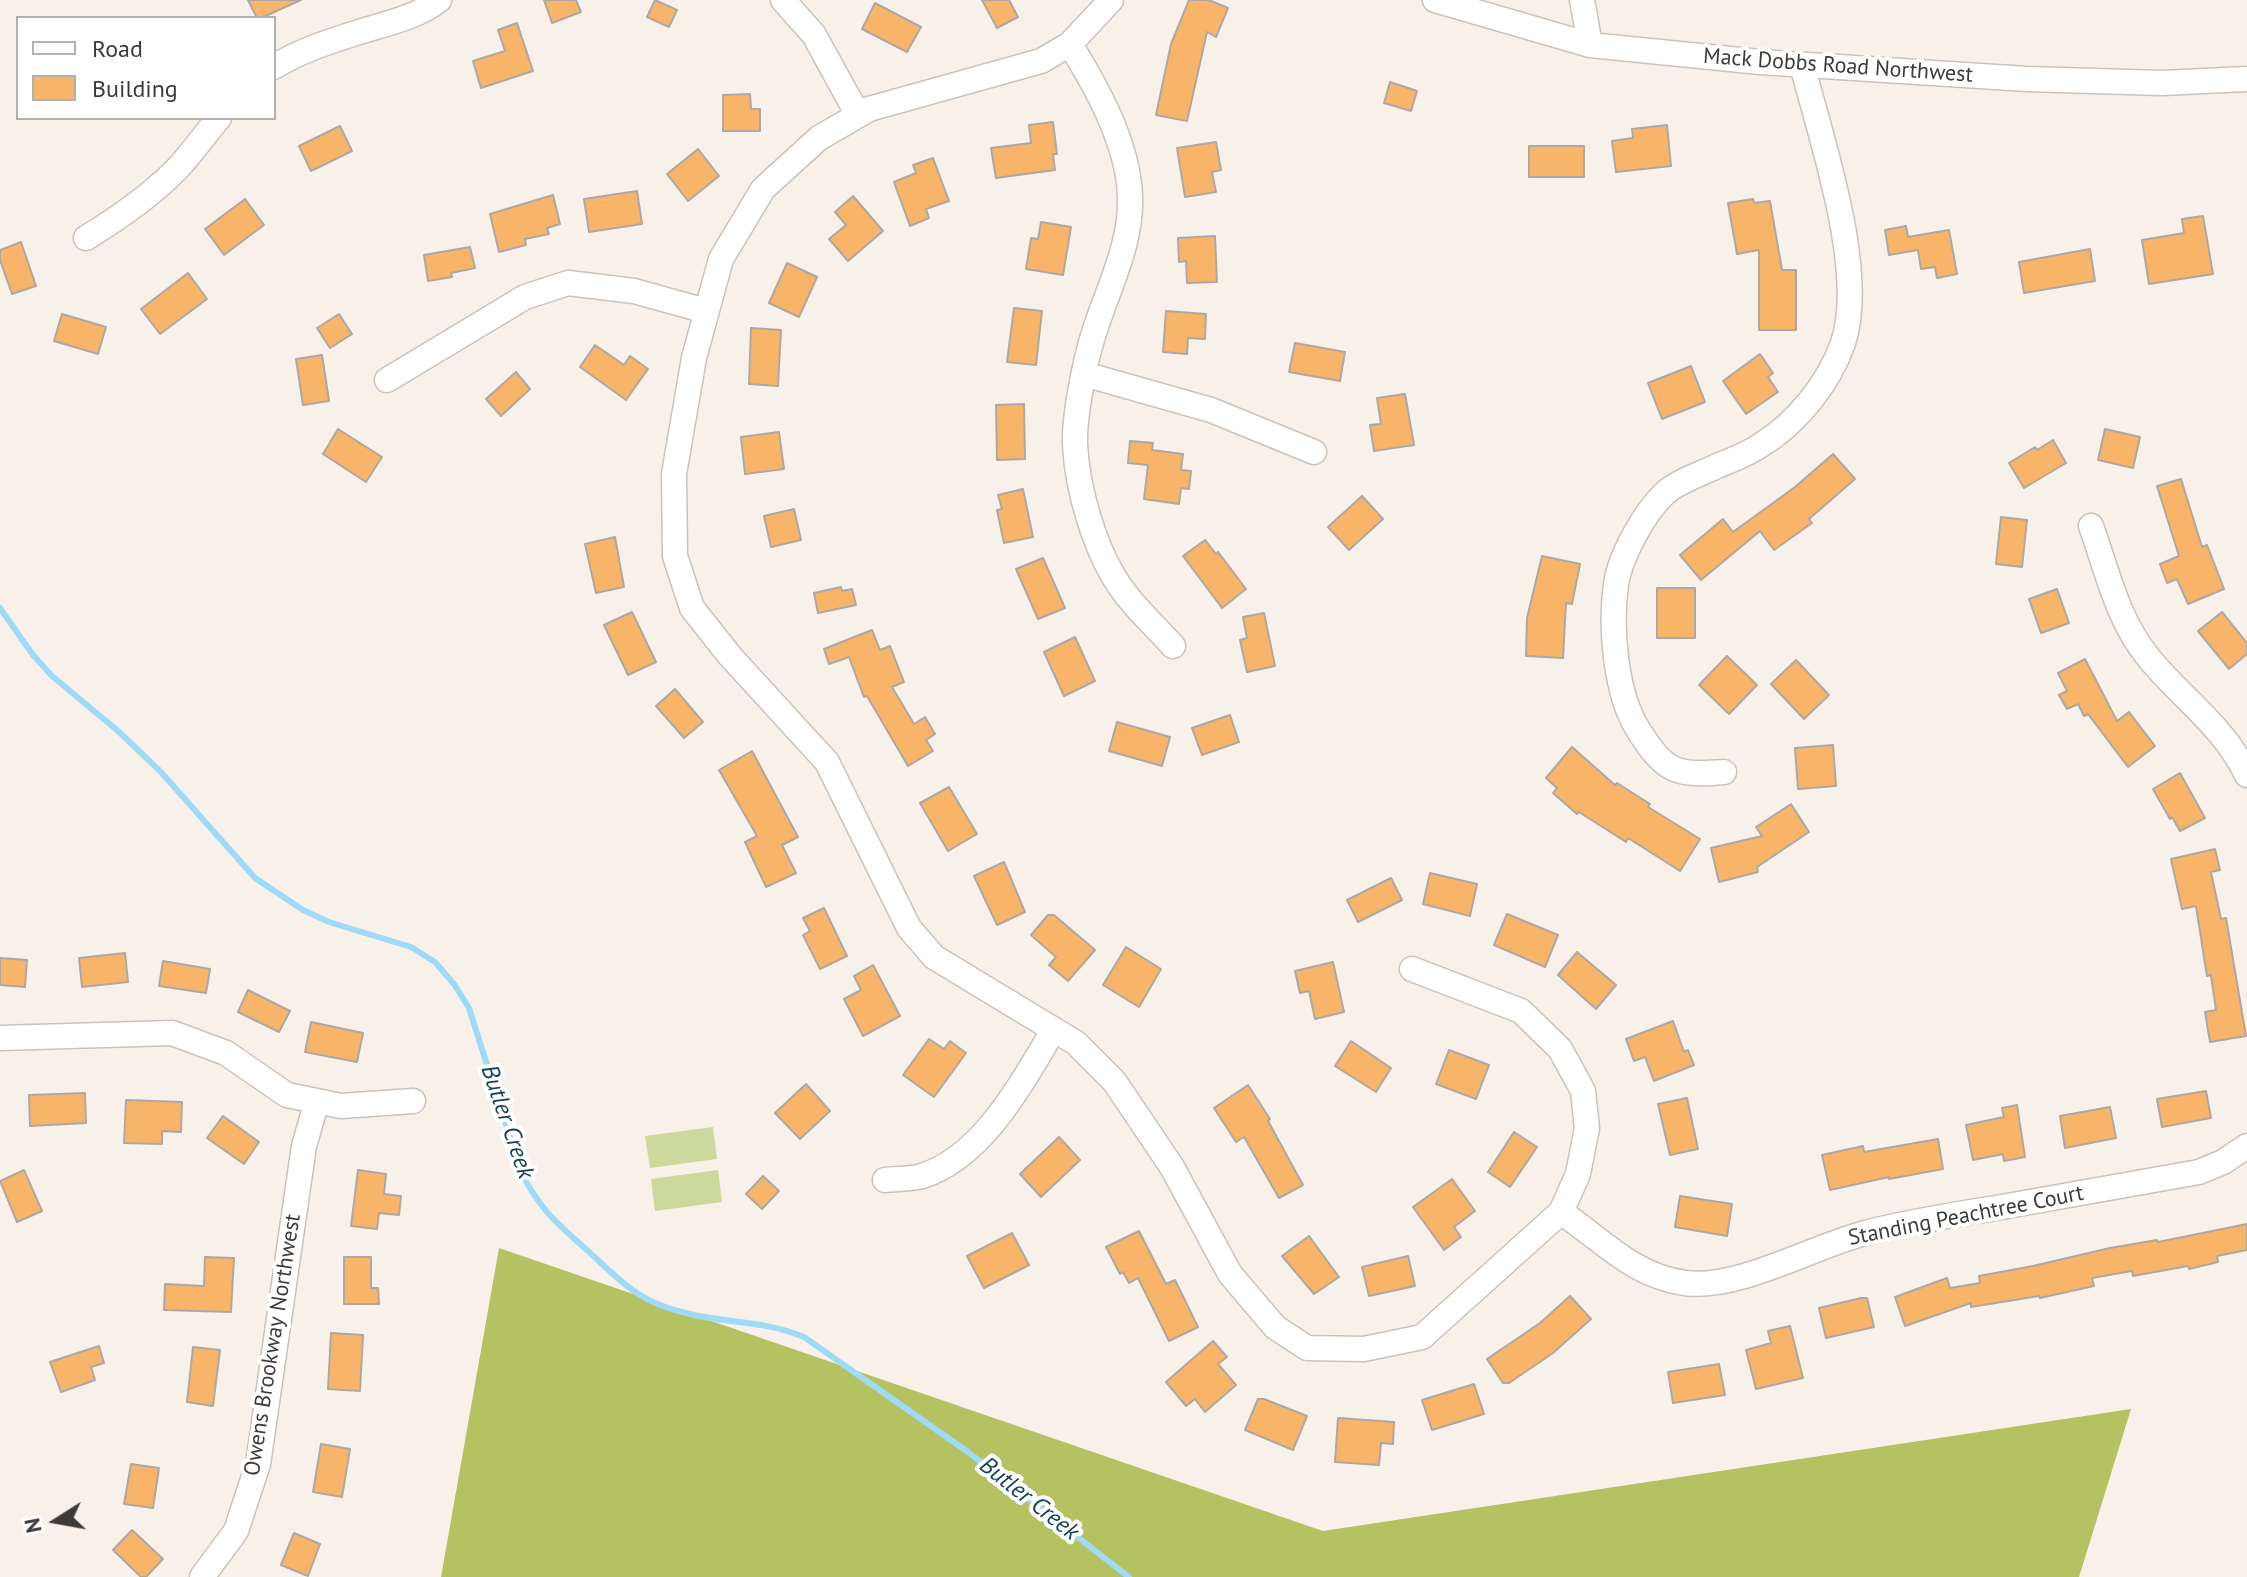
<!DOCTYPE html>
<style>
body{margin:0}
#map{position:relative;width:2247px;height:1577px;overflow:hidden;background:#f8f1ea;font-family:"PT Sans",sans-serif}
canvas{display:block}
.legend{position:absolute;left:16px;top:16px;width:260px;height:104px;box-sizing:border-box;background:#fff;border:2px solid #b1b1af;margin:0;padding:10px 14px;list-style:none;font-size:24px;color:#3d3b38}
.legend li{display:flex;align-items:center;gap:16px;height:40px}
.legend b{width:40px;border:2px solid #b1b1af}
.north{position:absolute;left:16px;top:1481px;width:80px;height:80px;-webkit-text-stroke:6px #fff;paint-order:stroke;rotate:259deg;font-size:22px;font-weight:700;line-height:32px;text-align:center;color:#3d3b38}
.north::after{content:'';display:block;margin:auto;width:28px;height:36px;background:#3d3b38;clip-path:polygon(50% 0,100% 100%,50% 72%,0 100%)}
</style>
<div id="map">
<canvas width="2247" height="1577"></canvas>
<ul class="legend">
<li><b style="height:10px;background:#fff"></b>Road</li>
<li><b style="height:22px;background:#f8b569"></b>Building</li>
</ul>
<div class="north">N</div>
</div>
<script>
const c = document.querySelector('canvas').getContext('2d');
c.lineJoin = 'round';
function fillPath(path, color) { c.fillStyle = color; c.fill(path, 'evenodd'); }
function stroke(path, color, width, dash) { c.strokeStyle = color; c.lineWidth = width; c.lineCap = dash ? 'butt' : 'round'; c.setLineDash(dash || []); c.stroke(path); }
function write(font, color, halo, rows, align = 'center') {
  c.font = font + ' "PT Sans",sans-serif'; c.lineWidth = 8; c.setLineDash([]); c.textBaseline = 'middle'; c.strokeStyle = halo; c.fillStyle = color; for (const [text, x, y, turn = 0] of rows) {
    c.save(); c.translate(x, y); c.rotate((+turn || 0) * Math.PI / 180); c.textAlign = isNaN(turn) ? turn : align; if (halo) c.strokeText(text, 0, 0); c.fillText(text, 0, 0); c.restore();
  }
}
fillPath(new Path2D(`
 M 713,1127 L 717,1159 L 650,1168 L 645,1136 Z
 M 718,1170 L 722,1202 L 655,1211 L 651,1179 Z`), '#cdd89c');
fillPath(new Path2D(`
 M 499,1248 L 1323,1531 L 2131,1409 L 2079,1577 L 441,1577 Z`), '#b4c262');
stroke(new Path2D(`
 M 0,608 L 33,655 L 52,676 L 118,731 L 160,771 L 255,878 L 303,910 L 329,922 L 411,947 L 435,962 L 454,984 L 469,1008 L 521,1172 C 541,1211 556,1222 588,1251 C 624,1284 639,1303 690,1314 C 731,1324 762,1320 804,1337 L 968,1452 L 1129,1577`), '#9fdbf8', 6);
const building = new Path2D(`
 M 248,0 L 301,0 L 261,18 L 257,18 Z
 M 544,0 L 576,0 L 581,12 L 552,23 Z
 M 655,0 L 677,10 L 669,27 L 647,17 Z
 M 982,0 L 1009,0 L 1018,17 L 997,28 Z
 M 1189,0 L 1209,0 L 1228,8 L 1216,37 L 1207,32 L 1187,121 L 1156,115 L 1171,44 Z
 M 875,3 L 921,27 L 907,52 L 862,29 Z
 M 517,23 L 533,71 L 481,88 L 473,61 L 505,51 L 498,30 Z
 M 1390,82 L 1417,91 L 1411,111 L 1384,103 Z
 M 750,94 L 751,109 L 760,109 L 760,131 L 723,131 L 723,95 Z
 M 1053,122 L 1057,154 L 1053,154 L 1055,170 L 996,178 L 991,148 L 1031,143 L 1029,125 Z
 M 1667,125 L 1671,166 L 1616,172 L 1612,141 L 1633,138 L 1632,129 Z
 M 340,126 L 352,151 L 311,171 L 299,146 Z
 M 1216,142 L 1221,170 L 1212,172 L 1216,192 L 1185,197 L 1177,148 Z
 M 1529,146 L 1584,146 L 1584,177 L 1529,177 Z
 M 698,149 L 719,176 L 688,201 L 667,174 Z
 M 933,158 L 949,201 L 926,209 L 929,218 L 910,226 L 894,182 L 916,173 L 913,165 Z
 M 637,191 L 642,224 L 589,232 L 584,199 Z
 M 553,195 L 560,224 L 547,228 L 549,234 L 525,239 L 526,245 L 499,252 L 490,214 Z
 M 853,196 L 883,231 L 848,261 L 829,239 L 846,225 L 835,212 Z
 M 245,199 L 264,225 L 224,255 L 205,229 Z
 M 1753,199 L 1754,203 L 1770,201 L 1782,270 L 1796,270 L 1796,330 L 1759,330 L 1759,250 L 1737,254 L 1728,203 Z
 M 2203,216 L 2213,274 L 2149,284 L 2142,240 L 2184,233 L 2182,219 Z
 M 1041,222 L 1071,227 L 1063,275 L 1026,269 L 1031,238 L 1038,239 Z
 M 1906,226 L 1908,237 L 1949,230 L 1957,274 L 1937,278 L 1935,267 L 1921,269 L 1918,250 L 1889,255 L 1885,230 Z
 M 1215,236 L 1217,282 L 1187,283 L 1186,261 L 1179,262 L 1178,238 Z
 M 21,242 L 36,286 L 12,294 L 0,260 L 0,250 Z
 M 470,247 L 475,268 L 451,273 L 452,277 L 428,281 L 424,255 Z
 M 2090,249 L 2095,281 L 2024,293 L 2019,262 Z
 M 787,263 L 817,277 L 799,317 L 769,303 Z
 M 188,273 L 207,299 L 160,334 L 141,309 Z
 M 1014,308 L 1042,311 L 1036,365 L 1007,362 Z
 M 1166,311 L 1206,314 L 1205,339 L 1188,338 L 1187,354 L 1163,352 Z
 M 62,314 L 106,327 L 98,354 L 54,341 Z
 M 339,314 L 352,334 L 330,348 L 317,328 Z
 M 751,328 L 781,330 L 778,386 L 749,384 Z
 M 1295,343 L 1345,352 L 1340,381 L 1289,372 Z
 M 595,345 L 624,365 L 630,356 L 648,369 L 626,400 L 580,367 Z
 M 1760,354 L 1773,373 L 1768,377 L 1778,392 L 1746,414 L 1723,381 Z
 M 322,355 L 329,401 L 303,405 L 296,359 Z
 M 1691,366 L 1705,402 L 1662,419 L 1648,383 Z
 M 516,372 L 530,389 L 501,416 L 486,399 Z
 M 1405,394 L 1414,445 L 1374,451 L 1370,425 L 1381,424 L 1377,398 Z
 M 1024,404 L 1025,459 L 997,460 L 996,405 Z
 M 338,429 L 382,457 L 366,482 L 323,454 Z
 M 2105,429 L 2140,437 L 2133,468 L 2098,460 Z
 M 779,432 L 784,469 L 745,474 L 741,437 Z
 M 2053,440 L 2066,463 L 2024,488 L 2009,463 L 2035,447 L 2037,450 Z
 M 1130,441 L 1153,443 L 1152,450 L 1183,454 L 1181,470 L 1191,471 L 1189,489 L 1181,488 L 1179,504 L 1144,499 L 1148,465 L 1128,463 Z
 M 1833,454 L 1855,479 L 1809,519 L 1812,523 L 1774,550 L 1760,531 L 1701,580 L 1680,555 L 1723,519 L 1733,532 L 1795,487 Z
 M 2181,479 L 2202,547 L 2207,545 L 2224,589 L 2188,604 L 2177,579 L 2167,583 L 2160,564 L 2179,556 L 2157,486 Z
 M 1023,489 L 1033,537 L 1004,543 L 997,510 L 1002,509 L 998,495 Z
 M 1362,496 L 1383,519 L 1349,550 L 1328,527 Z
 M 794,509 L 801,540 L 771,547 L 764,516 Z
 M 2001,517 L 2027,520 L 2022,567 L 1996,564 Z
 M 615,537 L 624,587 L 596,593 L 585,544 Z
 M 1205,540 L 1216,554 L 1218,552 L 1246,589 L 1222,608 L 1183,556 Z
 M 1542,556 L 1580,564 L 1572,604 L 1566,603 L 1563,658 L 1526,656 L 1527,618 Z
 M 1043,558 L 1065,608 L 1038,619 L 1016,569 Z
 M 841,587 L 842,591 L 852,589 L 856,605 L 818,613 L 814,593 Z
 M 1657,588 L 1695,588 L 1695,638 L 1657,638 Z
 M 2057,589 L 2069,623 L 2041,633 L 2029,599 Z
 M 632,612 L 656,662 L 628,675 L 604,625 Z
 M 2222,612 L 2247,643 L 2247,654 L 2229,669 L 2198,631 Z
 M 1264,613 L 1275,666 L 1247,672 L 1240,640 L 1247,638 L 1243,617 Z
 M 872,630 L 880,650 L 890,646 L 904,682 L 892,687 L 914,724 L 925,717 L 935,734 L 926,740 L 933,751 L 908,766 L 867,696 L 864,697 L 849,657 L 829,664 L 824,649 Z
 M 1075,637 L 1095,681 L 1064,696 L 1044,652 Z
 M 1727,656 L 1757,685 L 1729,714 L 1699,685 Z
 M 2085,659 L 2117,721 L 2129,712 L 2155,746 L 2128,767 L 2088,714 L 2084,716 L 2078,704 L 2067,709 L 2059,695 L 2067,691 L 2058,673 Z
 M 1796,660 L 1829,695 L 1804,719 L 1771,684 Z
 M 675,689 L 703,722 L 684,738 L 656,706 Z
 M 1230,715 L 1239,742 L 1202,755 L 1192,728 Z
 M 1117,722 L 1170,737 L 1162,766 L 1109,751 Z
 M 1833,745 L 1836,786 L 1798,789 L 1795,748 Z
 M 1572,747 L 1615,785 L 1617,783 L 1650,804 L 1648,807 L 1700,839 L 1680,871 L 1628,838 L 1626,842 L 1579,812 L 1577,814 L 1553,793 L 1557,788 L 1546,778 Z
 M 752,751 L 798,837 L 782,845 L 796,873 L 766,887 L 745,842 L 757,836 L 719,770 Z
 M 2180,773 L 2205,818 L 2180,831 L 2172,817 L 2170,819 L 2153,789 Z
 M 949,787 L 977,834 L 948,851 L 920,803 Z
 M 1791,804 L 1809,832 L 1757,867 L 1758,872 L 1719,882 L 1711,848 L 1762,836 L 1756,827 Z
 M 2215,849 L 2220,870 L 2211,872 L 2221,919 L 2226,918 L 2246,1036 L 2210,1042 L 2205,1012 L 2216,1010 L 2211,975 L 2207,976 L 2196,906 L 2182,909 L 2171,859 Z
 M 1004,862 L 1025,912 L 997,925 L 974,876 Z
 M 1430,873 L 1477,884 L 1470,916 L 1423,904 Z
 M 1391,878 L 1402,900 L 1358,922 L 1347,900 Z
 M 824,908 L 847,956 L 820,969 L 803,935 L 810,931 L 803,918 Z
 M 1507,914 L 1558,935 L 1545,967 L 1494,945 Z
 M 1048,915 L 1054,915 L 1095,950 L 1068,981 L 1049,965 L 1056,957 L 1031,935 Z
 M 1126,947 L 1161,969 L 1139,1007 L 1103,985 Z
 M 1577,952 L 1616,985 L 1596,1009 L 1558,975 Z
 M 125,953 L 128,982 L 82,987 L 79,958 Z
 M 0,958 L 27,960 L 25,987 L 0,985 Z
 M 163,961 L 210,969 L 206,993 L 159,986 Z
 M 1333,962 L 1344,1012 L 1315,1019 L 1309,991 L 1300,993 L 1295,971 Z
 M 873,965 L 900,1016 L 863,1036 L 844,999 L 861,990 L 854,976 Z
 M 248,990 L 290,1011 L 279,1032 L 238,1012 Z
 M 1673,1021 L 1684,1052 L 1688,1050 L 1694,1065 L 1654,1081 L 1645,1057 L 1634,1061 L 1626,1039 Z
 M 311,1022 L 363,1033 L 357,1062 L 305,1052 Z
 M 929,1039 L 944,1049 L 950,1041 L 966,1053 L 934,1097 L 903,1075 Z
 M 1351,1041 L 1391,1068 L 1376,1092 L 1335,1066 Z
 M 1449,1050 L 1489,1065 L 1476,1099 L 1436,1084 Z
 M 806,1084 L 830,1111 L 800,1139 L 775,1113 Z
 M 1248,1085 L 1270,1119 L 1268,1121 L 1303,1185 L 1279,1198 L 1244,1137 L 1236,1142 L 1214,1108 Z
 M 2206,1091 L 2211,1118 L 2162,1127 L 2157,1099 Z
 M 85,1093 L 86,1123 L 30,1126 L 29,1095 Z
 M 1687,1098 L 1698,1149 L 1670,1155 L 1658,1104 Z
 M 126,1100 L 182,1102 L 181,1132 L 162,1131 L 162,1144 L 124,1143 Z
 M 2017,1105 L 2025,1157 L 2004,1161 L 2003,1154 L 1973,1160 L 1966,1125 L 2004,1117 L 2002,1108 Z
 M 2110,1107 L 2116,1138 L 2065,1148 L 2060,1116 Z
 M 223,1116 L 259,1142 L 244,1164 L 207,1138 Z
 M 1514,1132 L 1537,1147 L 1510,1187 L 1488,1172 Z
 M 1059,1137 L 1080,1160 L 1041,1197 L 1020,1174 Z
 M 1938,1139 L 1943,1169 L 1889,1179 L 1889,1177 L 1830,1190 L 1822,1155 L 1863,1146 L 1864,1152 Z
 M 24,1170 L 42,1211 L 17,1222 L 0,1181 Z
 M 358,1170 L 386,1174 L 384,1194 L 401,1196 L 399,1215 L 379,1213 L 377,1229 L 351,1226 Z
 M 763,1176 L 779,1191 L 762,1209 L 746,1194 Z
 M 1452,1179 L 1475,1211 L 1454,1227 L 1461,1237 L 1444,1250 L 1413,1207 Z
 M 1680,1196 L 1732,1204 L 1727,1236 L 1675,1227 Z
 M 2247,1224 L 2247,1250 L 2217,1256 L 2218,1262 L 2189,1269 L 2188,1266 L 2133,1276 L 2132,1271 L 2092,1278 L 2094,1286 L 2040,1298 L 2039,1296 L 1971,1307 L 1971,1303 L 1905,1326 L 1895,1297 L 1947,1278 L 1950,1288 L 1980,1283 L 1979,1276 L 2033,1266 L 2110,1248 L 2157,1240 L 2158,1242 Z
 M 1139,1231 L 1166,1284 L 1175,1280 L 1198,1327 L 1169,1341 L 1138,1278 L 1129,1283 L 1123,1272 L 1120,1274 L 1106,1247 Z
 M 1012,1233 L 1029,1265 L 984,1288 L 967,1256 Z
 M 1309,1236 L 1339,1277 L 1314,1294 L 1282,1256 Z
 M 1408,1256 L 1415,1286 L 1369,1296 L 1362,1267 Z
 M 205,1257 L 234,1258 L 231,1312 L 164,1310 L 165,1284 L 204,1286 Z
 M 344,1257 L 371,1257 L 371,1288 L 378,1288 L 379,1304 L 344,1304 Z
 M 1570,1296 L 1591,1319 L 1553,1353 L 1509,1383 L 1503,1383 L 1487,1359 L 1540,1323 Z
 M 1861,1298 L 1867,1298 L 1874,1327 L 1826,1338 L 1819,1308 Z
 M 1790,1326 L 1803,1378 L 1756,1389 L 1746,1350 L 1771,1343 L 1768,1331 Z
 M 331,1333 L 363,1335 L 360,1391 L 328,1389 Z
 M 1213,1341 L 1227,1357 L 1218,1364 L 1236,1385 L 1205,1412 L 1195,1399 L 1186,1406 L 1166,1382 Z
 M 99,1346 L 104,1363 L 91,1367 L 95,1380 L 61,1392 L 50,1362 Z
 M 193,1347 L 220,1350 L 213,1406 L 187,1402 Z
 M 1719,1364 L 1725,1395 L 1673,1403 L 1668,1372 Z
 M 1474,1384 L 1484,1414 L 1432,1430 L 1422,1400 Z
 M 1258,1399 L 1264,1399 L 1307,1416 L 1293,1450 L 1245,1430 Z
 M 1338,1418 L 1394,1422 L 1393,1444 L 1381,1443 L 1379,1465 L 1335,1462 Z
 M 321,1444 L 350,1449 L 342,1497 L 313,1492 Z
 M 131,1464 L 159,1468 L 153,1508 L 124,1504 Z
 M 132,1530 L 163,1559 L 146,1577 L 141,1577 L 113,1550 Z
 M 294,1533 L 320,1544 L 308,1576 L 281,1565 Z`);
fillPath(building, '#f8b569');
stroke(building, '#afa8a2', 2);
const minor = new Path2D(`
 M 783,0 L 814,35 L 858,115
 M 1111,0 L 1070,44 L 1041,61 L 869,109 L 819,138 L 763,189 L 721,259 L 694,358 L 674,474 L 675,556 L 692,608 L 730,656 L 827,762 L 909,928 L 934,957 L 1076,1043 L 1114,1081 L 1172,1167 L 1230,1274 L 1275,1327 L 1307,1348 L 1364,1349 L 1422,1337 L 1561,1212 L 1578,1174 L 1587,1128 L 1583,1091 L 1560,1049 L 1521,1011 L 1412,969
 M 1435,0 L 1590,45 L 1760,62 L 2027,79 L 2162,83 L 2247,79
 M 1582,0 L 1590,45
 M 1070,44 C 1097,88 1128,143 1130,196 C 1132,245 1107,290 1093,336 C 1085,361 1074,417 1075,444 C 1077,490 1096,555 1124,592 C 1138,611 1157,628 1173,646
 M 274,67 C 299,51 328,42 356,33 C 384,24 416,18 439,0
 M 86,238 C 117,219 149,197 175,171 C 191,155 204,135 219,118
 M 1084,374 L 1211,410 L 1314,452
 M 387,380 L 525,297 L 568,283 L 634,291 L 706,311
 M 2091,526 C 2107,570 2117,619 2148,657 C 2180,697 2224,726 2247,775
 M 1724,772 C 1676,776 1665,772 1639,731 C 1615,694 1610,627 1616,584 C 1620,557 1644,513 1664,494 C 1676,482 1701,474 1717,466 C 1732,460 1748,454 1761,445 C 1797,423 1829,383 1843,343 C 1867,272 1821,138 1802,65
 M 0,1038 L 172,1033 L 226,1053 L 287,1095 L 341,1106 L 413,1101
 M 885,1180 C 897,1179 911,1179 922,1176 C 983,1157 1022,1082 1053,1031
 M 1561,1212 C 1601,1239 1633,1276 1685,1283 C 1738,1290 1812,1247 1865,1233 C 1907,1222 1952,1215 1996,1208 C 2063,1196 2131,1184 2199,1172 L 2223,1162 L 2247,1146
 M 202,1577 L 236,1531 L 258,1464 L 304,1146 L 317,1101`);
stroke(minor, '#cac3bd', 27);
stroke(minor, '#fff', 24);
write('22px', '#3d3b38', '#fff', [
 ["Mack Dobbs Road Northwest",1838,66,4],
 ["Standing Peachtree Court",1966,1216,-11],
 ["Owens Brookway Northwest",273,1345,-81]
]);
write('italic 24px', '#134357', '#fff', [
 ["Butler Creek",507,1122,71],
 ["Butler Creek",1029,1499,38]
]);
</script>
